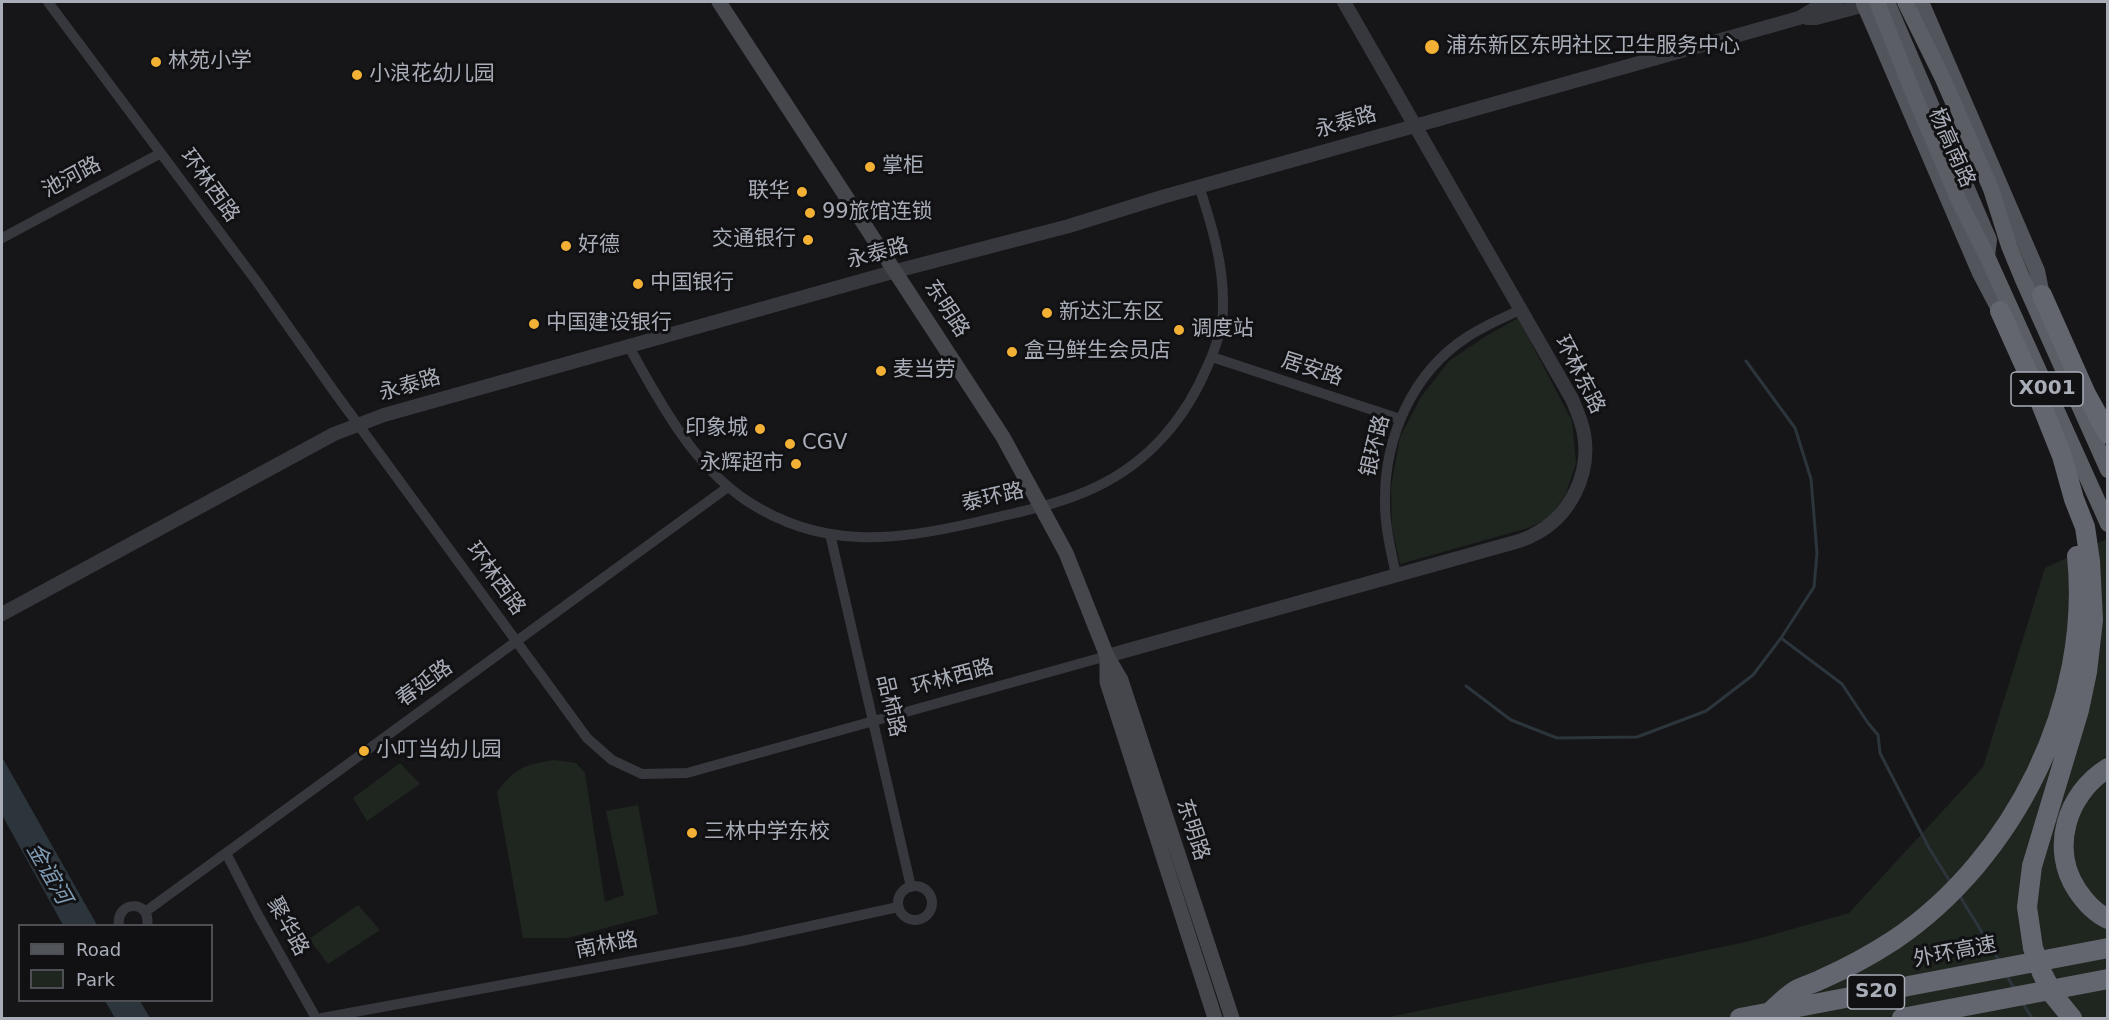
<!DOCTYPE html>
<meta charset="utf-8">
<style>
body{margin:0}
#map{position:relative;width:2109px;height:1020px;overflow:hidden;background:#161618;font-family:"DejaVu Sans",sans-serif}
canvas{display:block}
.frame{position:absolute;inset:0;border:3px solid #a8adb8;pointer-events:none}
.legend{position:absolute;left:18px;top:924px;width:195px;height:78px;box-sizing:border-box;background:#111113;border:2px solid #4d4f55;margin:0;padding:8px 10px;list-style:none;font-size:18px;color:#a8adb8}
.legend li{display:flex;align-items:center;gap:12px;height:30px}
.legend b{width:30px;border:2px solid #4d4f55}
</style>
<div id="map">
<canvas width="2109" height="1020"></canvas>
<div class="frame"></div>
<ul class="legend">
<li><b style="height:8px;background:#53555c"></b>Road</li>
<li><b style="height:16px;background:#1e261f"></b>Park</li>
</ul>
</div>
<script>
const c = document.querySelector('canvas').getContext('2d');
c.lineJoin = 'round';
function fillPath(path, color) { c.fillStyle = color; c.fill(path, 'evenodd'); }
function stroke(path, color, width, dash) { c.strokeStyle = color; c.lineWidth = width; c.lineCap = dash ? 'butt' : 'round'; c.setLineDash(dash || []); c.stroke(path); }
function write(font, color, halo, rows, align = 'center') {
  c.font = font + ' "DejaVu Sans","Noto Sans SC",sans-serif'; c.lineWidth = 6; c.setLineDash([]); c.textBaseline = 'middle'; c.strokeStyle = halo; c.fillStyle = color; for (const [text, x, y, turn = 0] of rows) {
    c.save(); c.translate(x, y); c.rotate((+turn || 0) * Math.PI / 180); c.textAlign = isNaN(turn) ? turn : align; if (halo) c.strokeText(text, 0, 0); c.fillText(text, 0, 0); c.restore();
  }
}
fillPath(new Path2D(`
 M 1518,318 L 1572,421 L 1576,463 L 1566,494 L 1549,518 L 1528,528 L 1400,564 L 1392,527 L 1391,487 L 1400,437 L 1421,397 L 1449,361 L 1486,336 Z
 M 2107,539 L 2107,1018 L 1385,1018 L 1750,941 L 1849,913 L 1983,767 L 2045,568 Z
 M 554,760 L 576,763 L 585,773 L 605,902 L 624,895 L 606,811 L 638,805 L 658,914 L 568,938 L 523,938 L 497,792 C 516,767 524,765 554,760 Z
 M 400,763 L 420,784 L 367,821 L 353,798 Z
 M 358,905 L 380,930 L 328,964 L 309,939 Z`), '#1e261f');
fillPath(new Path2D(`
 M 2,757 L 97,925 L 63,925 L 2,815 Z
 M 105,1001 L 140,1001 L 150,1018 L 115,1018 Z`), '#2c353c');
stroke(new Path2D(`
 M 1781,638 L 1842,684 L 1868,723 L 1878,735 L 1880,753 L 1929,848 L 1951,883
 M 1466,686 L 1511,720 L 1557,738 L 1637,737 L 1706,711 L 1753,675 L 1781,638 L 1814,587 L 1817,553 L 1811,479 L 1795,428 L 1746,361
 M 1958,893 L 2000,962
 M 2007,976 L 2014,988
 M 2022,1002 L 2032,1018`), '#2c353c', 3);
stroke(new Path2D(`
 M 48,2 L 257,282 L 333,390 L 587,738 L 612,760 L 642,774 L 687,773 L 1107,656
 M 2,238 L 161,153
 M 628,345 C 659,401 692,464 747,501 C 822,550 894,541 977,522 C 1017,512 1059,505 1096,487 C 1149,462 1186,418 1208,365 C 1216,347 1223,327 1223,307 C 1224,265 1212,226 1199,186
 M 1212,357 L 1400,419
 M 830,534 L 911,887
 M 1396,575 C 1391,551 1385,527 1385,503 C 1384,438 1412,373 1467,337 C 1484,326 1502,318 1520,310
 M 226,853 L 258,915 L 316,1018
 M898 903a17 17 0 1 1 34 0a17 17 0 1 1-34 0Z
 M 145,912 L 728,487
 M 119,926 C 115,900 152,899 147,926
 M 322,1018 L 742,941 L 898,907`), '#37383d', 10);
stroke(new Path2D(`
 M 1807,18 L 1816,18 L 1873,3
 M 2,614 L 334,434 L 384,415 L 896,271 L 1069,226 L 1162,197 L 1799,18 L 1814,9 L 1836,2
 M 1107,656 L 1512,543 C 1519,541 1527,539 1533,535 C 1570,517 1591,474 1584,434 C 1582,422 1577,411 1572,399 L 1344,2`), '#37383d', 14);
stroke(new Path2D(`
 M 719,2 L 1003,437 L 1066,553 L 1107,656 L 1121,680 L 1232,1018
 M 1107,656 L 1107,682 L 1215,1018`), '#45474d', 15);
stroke(new Path2D(`
 M 1865,2 L 1864,4 L 1875,29 L 1980,273 L 2000,311
 M 1887,2 L 1989,240 L 1987,256
 M 1921,2 L 2037,271 L 2042,295`), '#53555c', 16);
stroke(new Path2D(`
 M 1877,2 L 1912,90 L 1960,203 L 1987,256 L 2108,524
 M 1905,2 L 1943,79 L 1991,189 L 2009,246 L 2023,280 L 2108,470`), '#5b5e65', 16);
stroke(new Path2D(`
 M 2042,295 L 2086,394 L 2108,434
 M 2000,311 L 2036,391 L 2062,456 L 2074,499 L 2085,527 L 2090,561 L 2093,620 L 2087,672 L 2079,710 L 2032,866 L 2027,907 L 2033,948 L 2042,973 L 2054,996 L 2072,1018
 M 2108,768 C 2066,794 2050,849 2077,890 C 2085,902 2095,913 2108,919
 M 1769,1013 C 1777,1006 1784,998 1793,992 C 1801,986 1813,984 1822,979 C 1847,968 1871,955 1894,940 C 2015,858 2092,702 2077,556
 M 1740,1018 L 2108,948
 M 1902,1018 L 2108,979`), '#63666e', 20);
for (const [x, y, r, color] of [
 [1432,47,8,"#f2b134"],
 [156,62,6,"#f2b134"],
 [357,75,6,"#f2b134"],
 [870,167,6,"#f2b134"],
 [802,192,6,"#f2b134"],
 [810,213,6,"#f2b134"],
 [808,240,6,"#f2b134"],
 [566,246,6,"#f2b134"],
 [638,284,6,"#f2b134"],
 [1047,313,6,"#f2b134"],
 [534,324,6,"#f2b134"],
 [1179,330,6,"#f2b134"],
 [1012,352,6,"#f2b134"],
 [881,371,6,"#f2b134"],
 [760,429,6,"#f2b134"],
 [790,444,6,"#f2b134"],
 [796,464,6,"#f2b134"],
 [364,751,6,"#f2b134"],
 [692,833,6,"#f2b134"]
]) { const dot = new Path2D(); dot.arc(x, y, r, 0, 2 * Math.PI); c.fillStyle = color; c.fill(dot); stroke(dot, '#111113', 2); }
for (const [x, y, w] of [
 [2047,389,72],
 [1876,992,57]
]) { const box = new Path2D(); box.roundRect(x - w / 2, y - 17, w, 34, 4.5); c.fillStyle = '#111113'; c.fill(box); stroke(box, '#a8adb8', 1.5); }
write('bold 20px', '#a8adb8', null, [
 ["X001",2047,389],
 ["S20",1876,992]
]);
write('21px', '#a8adb8', '#111113', [
 ["浦东新区东明社区卫生服务中心",1446,47],
 ["林苑小学",168,62],
 ["小浪花幼儿园",369,75],
 ["掌柜",882,167],
 ["联华",790,192,"right"],
 ["99旅馆连锁",822,213],
 ["交通银行",796,240,"right"],
 ["好德",578,246],
 ["中国银行",650,284],
 ["新达汇东区",1059,313],
 ["中国建设银行",546,324],
 ["调度站",1191,330],
 ["盒马鲜生会员店",1024,352],
 ["麦当劳",893,371],
 ["印象城",748,429,"right"],
 ["CGV",802,444],
 ["永辉超市",784,464,"right"],
 ["小叮当幼儿园",376,751],
 ["三林中学东校",704,833]
], 'left');
write('21px', '#a8adb8', '#111113', [
 ["永泰路",1346,123,-16],
 ["杨高南路",1951,148,66],
 ["池河路",72,178,-28],
 ["环林西路",209,186,54],
 ["永泰路",878,254,-15],
 ["东明路",946,309,57],
 ["居安路",1312,370,18],
 ["环林东路",1579,375,63],
 ["永泰路",410,386,-16],
 ["银环路",1376,446,-76],
 ["泰环路",993,498,-13],
 ["环林西路",495,579,54],
 ["环林西路",953,678,-15],
 ["春延路",425,684,-36],
 ["品柿路",890,706,77],
 ["东明路",1192,830,72],
 ["聚华路",287,927,61],
 ["南林路",607,946,-11],
 ["外环高速",1955,953,-11]
]);
write('italic 22px', '#7f9bb3', '#111113', [
 ["金谊河",48,874,60]
]);
</script>
